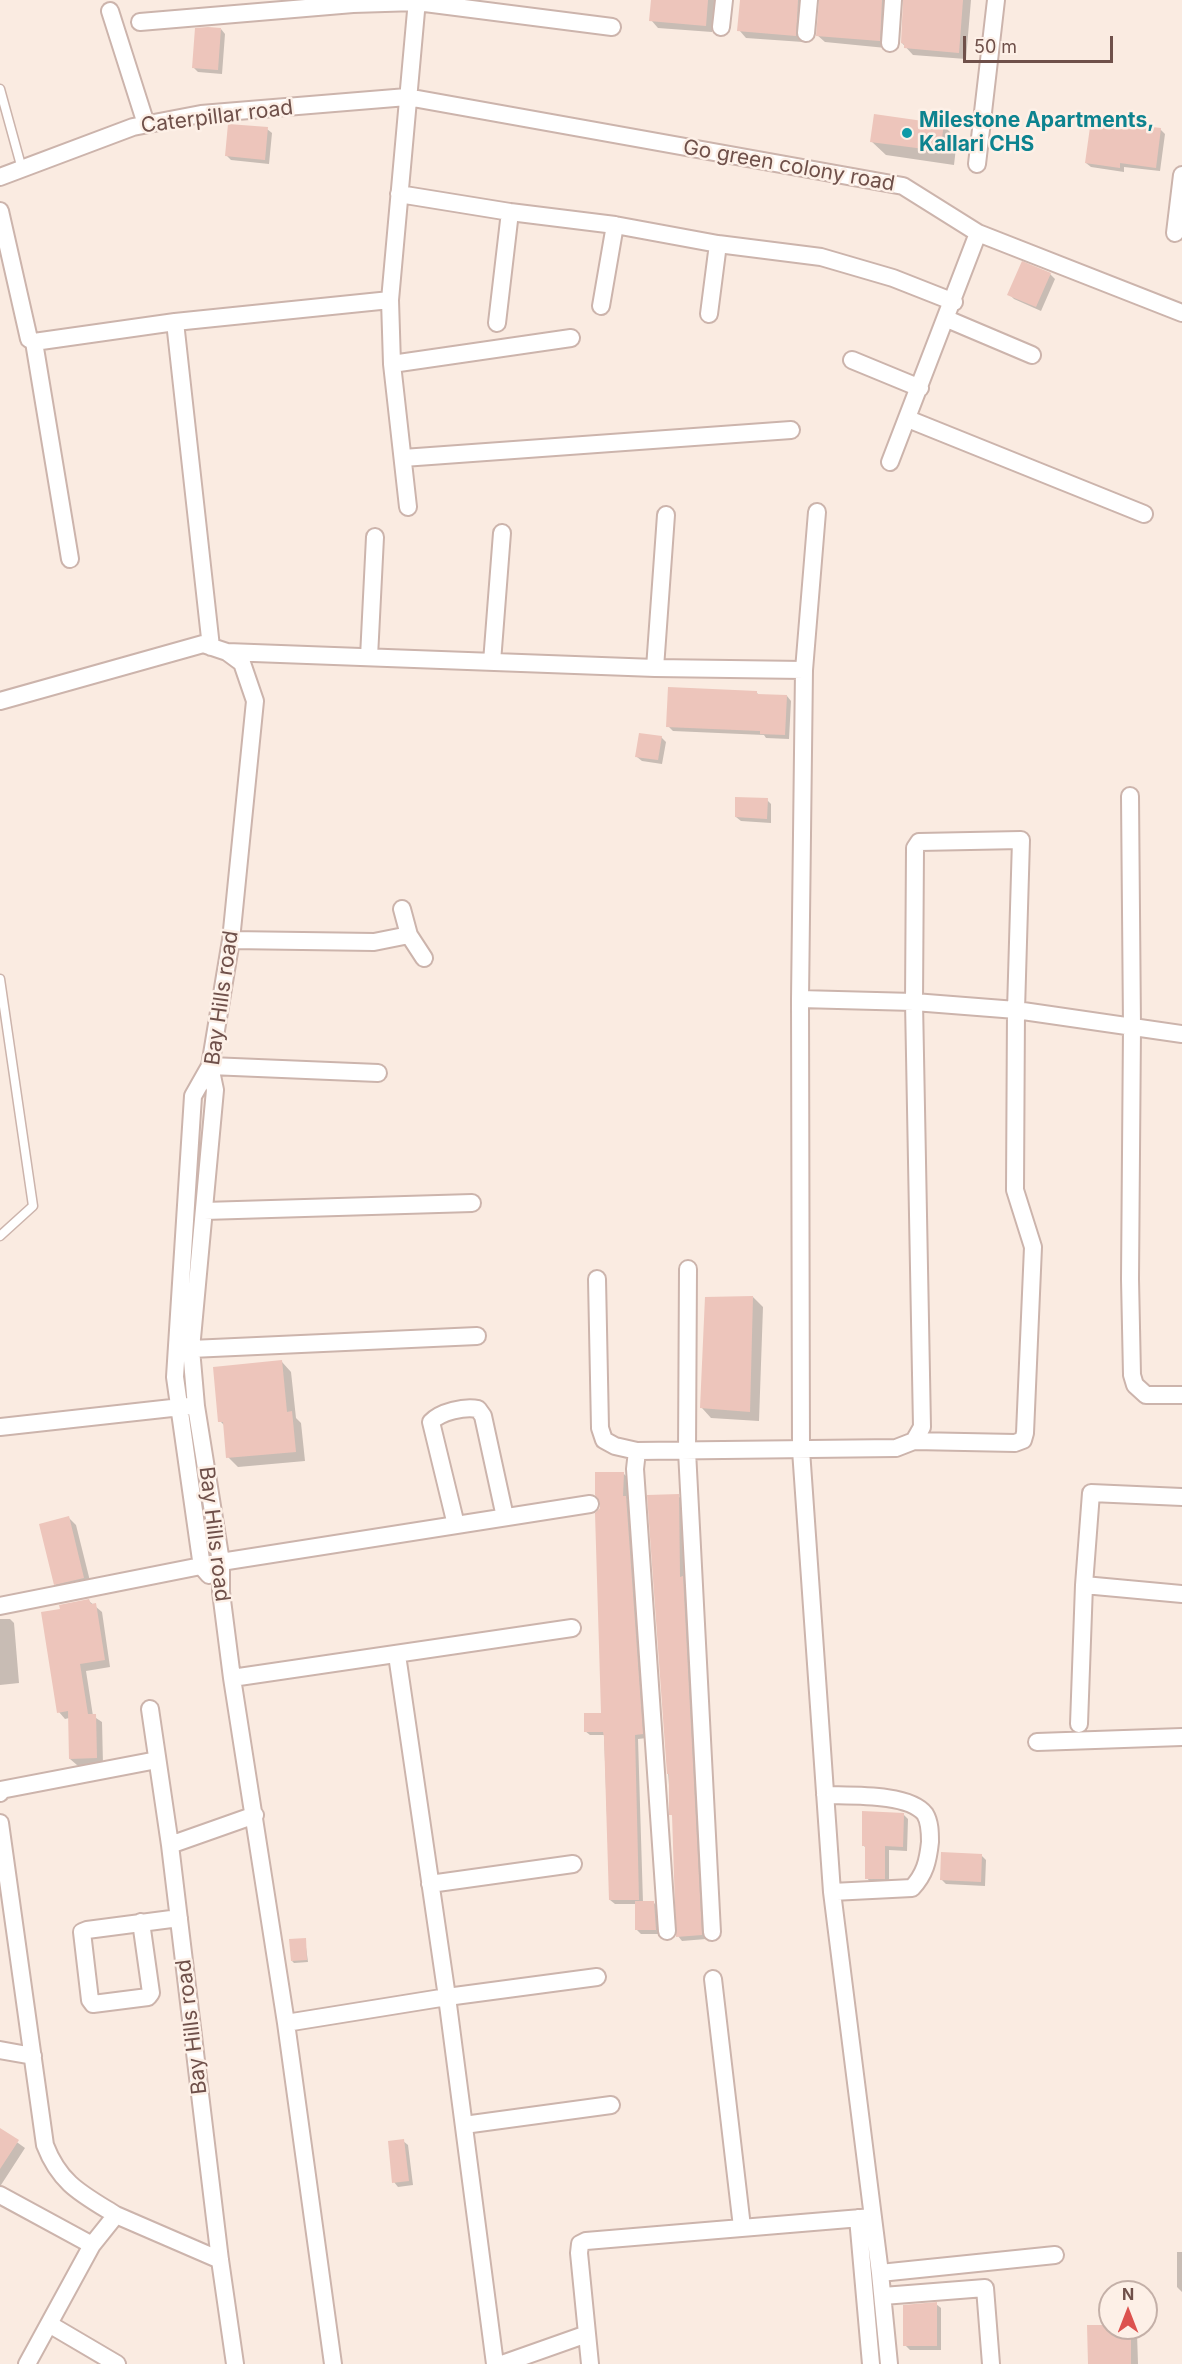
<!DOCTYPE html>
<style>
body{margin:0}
#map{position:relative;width:1182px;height:2364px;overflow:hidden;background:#faebe1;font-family:Inter,sans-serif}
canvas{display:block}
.north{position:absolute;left:1098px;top:2280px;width:60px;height:60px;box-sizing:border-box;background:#fdf0e7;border:2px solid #c4b0a8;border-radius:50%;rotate:0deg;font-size:16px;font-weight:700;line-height:24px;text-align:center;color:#6f504a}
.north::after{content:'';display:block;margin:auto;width:21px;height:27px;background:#dc524e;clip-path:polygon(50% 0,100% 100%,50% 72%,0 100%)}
.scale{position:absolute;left:963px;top:36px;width:150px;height:27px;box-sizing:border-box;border:3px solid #6f504a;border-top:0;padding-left:8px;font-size:18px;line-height:21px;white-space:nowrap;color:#6f504a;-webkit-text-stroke:4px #fdf0e7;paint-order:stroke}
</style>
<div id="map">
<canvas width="1182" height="2364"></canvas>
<div class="north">N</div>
<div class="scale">50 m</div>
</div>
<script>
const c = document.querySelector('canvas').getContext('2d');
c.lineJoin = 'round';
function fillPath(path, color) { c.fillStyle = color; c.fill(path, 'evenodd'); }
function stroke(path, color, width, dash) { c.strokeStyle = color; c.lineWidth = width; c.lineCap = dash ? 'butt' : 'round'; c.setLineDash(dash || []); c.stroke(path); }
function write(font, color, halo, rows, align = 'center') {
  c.font = font + ' Inter,sans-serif'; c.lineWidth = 5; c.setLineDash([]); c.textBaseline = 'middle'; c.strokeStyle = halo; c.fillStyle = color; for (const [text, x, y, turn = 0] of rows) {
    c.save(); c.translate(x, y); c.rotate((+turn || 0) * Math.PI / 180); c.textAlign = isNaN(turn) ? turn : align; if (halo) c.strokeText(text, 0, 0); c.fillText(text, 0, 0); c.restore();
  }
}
fillPath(new Path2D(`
 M 653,0 L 715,0 L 712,32 L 658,28 L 651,20 Z
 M 741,0 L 809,0 L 805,6 L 803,42 L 746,38 L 739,30 Z
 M 821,0 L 894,0 L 886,48 L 825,42 L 817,35 Z
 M 905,0 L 971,0 L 966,59 L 913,55 L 902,43 Z
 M 221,29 L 225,34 L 222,74 L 198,72 L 193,67 Z
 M 943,125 L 957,139 L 954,165 L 886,155 L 871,141 Z
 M 267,129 L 272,133 L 269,164 L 231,160 L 227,156 Z
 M 1160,129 L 1165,134 L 1160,171 L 1124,167 L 1124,172 L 1091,167 L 1086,163 Z
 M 1050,274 L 1055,279 L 1041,311 L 1014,299 L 1009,294 Z
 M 757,693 L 759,695 L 787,696 L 791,701 L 789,739 L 766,738 L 764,735 L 673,731 L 668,726 Z
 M 661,737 L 666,742 L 662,764 L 642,761 L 637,757 Z
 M 767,800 L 771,804 L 771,823 L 741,821 L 736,817 Z
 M 753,1297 L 763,1307 L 759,1421 L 711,1418 L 702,1408 Z
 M 282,1362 L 291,1372 L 296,1418 L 301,1423 L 305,1461 L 238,1467 L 228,1457 L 225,1426 L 220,1421 Z
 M 623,1473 L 628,1478 L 627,1499 L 630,1502 L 647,1738 L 638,1739 L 643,1903 L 654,1903 L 658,1907 L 660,1934 L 641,1934 L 636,1929 L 636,1904 L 615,1904 L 610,1900 L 604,1735 L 590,1735 L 585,1731 L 603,1715 Z
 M 678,1496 L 683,1500 L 684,1579 L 687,1583 L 706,1939 L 682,1941 L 678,1936 L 673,1817 L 671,1814 L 649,1497 Z
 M 69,1518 L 76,1525 L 91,1585 L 63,1591 L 55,1584 Z
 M 89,1601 L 102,1612 L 110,1667 L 86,1671 L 93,1716 L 102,1722 L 103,1765 L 77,1765 L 70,1759 L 69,1718 L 65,1719 L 59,1712 L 62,1610 Z
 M 0,1619 L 10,1619 L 14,1623 L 19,1683 L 0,1685 Z
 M 903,1814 L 908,1819 L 907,1851 L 889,1850 L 889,1883 L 871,1883 L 867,1878 L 867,1849 L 863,1845 Z
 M 981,1855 L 986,1860 L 985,1886 L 946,1884 L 941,1879 Z
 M 305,1940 L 308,1962 L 294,1963 L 292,1961 Z
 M 0,2130 L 25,2148 L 1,2185 L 0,2185 Z
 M 403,2141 L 408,2145 L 413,2185 L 398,2187 L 394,2182 Z
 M 1177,2252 L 1182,2252 L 1182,2292 L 1177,2287 Z
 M 936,2304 L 941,2308 L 941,2350 L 910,2350 L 905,2345 Z
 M 1110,2326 L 1110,2328 L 1132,2328 L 1137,2333 L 1138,2364 L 1089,2364 Z`), '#0003');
fillPath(new Path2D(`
 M 651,0 L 708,0 L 706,26 L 649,21 Z
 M 740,0 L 798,0 L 796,36 L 737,31 Z
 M 819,0 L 882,0 L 880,41 L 816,36 Z
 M 903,0 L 963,0 L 959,53 L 904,48 L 904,44 L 901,43 Z
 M 208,27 L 221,28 L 218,70 L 192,68 L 195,28 Z
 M 874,114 L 944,124 L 940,151 L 870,142 Z
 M 1091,120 L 1161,128 L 1156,168 L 1120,163 L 1120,168 L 1085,163 Z
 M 228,124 L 268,127 L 265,160 L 225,156 Z
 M 1022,261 L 1051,273 L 1036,307 L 1007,295 Z
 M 668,687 L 757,691 L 757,694 L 787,695 L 785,735 L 760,734 L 760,731 L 666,727 Z
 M 639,733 L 662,736 L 658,760 L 635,757 Z
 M 735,797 L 768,798 L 767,819 L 735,817 Z
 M 753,1296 L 750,1412 L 700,1408 L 705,1297 Z
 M 282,1360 L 287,1412 L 292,1411 L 296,1452 L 226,1458 L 223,1422 L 218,1422 L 213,1367 Z
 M 595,1472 L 624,1472 L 623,1496 L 626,1496 L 643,1734 L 635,1735 L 639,1900 L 609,1900 L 604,1737 L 603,1732 L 584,1732 L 584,1713 L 601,1713 L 595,1513 L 600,1508 L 600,1503 L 595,1495 Z
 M 679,1494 L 680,1577 L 683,1576 L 702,1935 L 676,1937 L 672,1815 L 669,1815 L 669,1774 L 667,1774 L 647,1495 Z
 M 69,1516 L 84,1578 L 54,1585 L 39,1524 Z
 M 89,1599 L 91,1604 L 96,1603 L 105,1660 L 80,1664 L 88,1714 L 96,1714 L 97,1758 L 69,1759 L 68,1711 L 57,1713 L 41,1612 L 60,1609 L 59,1605 Z
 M 862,1811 L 904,1813 L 903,1847 L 885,1846 L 885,1879 L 865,1879 L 865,1846 L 862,1846 Z
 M 941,1852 L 982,1854 L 981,1882 L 940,1880 Z
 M 635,1901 L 654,1901 L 656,1930 L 635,1930 Z
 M 306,1938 L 307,1960 L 291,1961 L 289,1939 Z
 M 0,2128 L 19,2140 L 0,2169 Z
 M 404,2139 L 409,2181 L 392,2183 L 388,2141 Z
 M 937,2302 L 937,2346 L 903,2346 L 903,2305 Z
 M 1087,2325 L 1110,2325 L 1110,2328 L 1131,2328 L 1131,2364 L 1088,2364 Z`), '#edc5bb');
const service = new Path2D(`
 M 0,89 L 22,169
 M 0,979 L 33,1206 L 0,1236`);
const minor = new Path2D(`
 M 110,11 L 146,124
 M 140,22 L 353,4 L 417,2 L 612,27
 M 721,27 L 724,0
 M 806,33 L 809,0
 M 890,43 L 893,0
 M 977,164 L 996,0
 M 0,177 L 133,127 L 201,114 L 407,97 L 903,186 L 978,233 L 1182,313
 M 399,194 L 510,212 L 615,225 L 718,244 L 821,257 L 893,278 L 954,302
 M 0,211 L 29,339 L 34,342 L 70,559
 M 1175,233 L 1182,175
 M 601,306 L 615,225
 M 709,314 L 718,244
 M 947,319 L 1032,355
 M 175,322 L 211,647
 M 497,323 L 510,212
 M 34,342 L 175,322 L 390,300
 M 852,360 L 920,388
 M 392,364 L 571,338
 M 908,419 L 1144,514
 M 403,458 L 791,430
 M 890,462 L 978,233
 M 408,507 L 392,364 L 390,300 L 417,0
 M 817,512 L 804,670 L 800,999 L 801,1450 L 832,1892 L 880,2273 L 889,2364
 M 227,652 L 242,663 L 255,701 L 231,940 L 210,1066 L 215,1090 L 191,1349 L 196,1406 L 221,1562 L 221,1592 L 232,1678 L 286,2023 L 333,2364
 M 369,657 L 375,537
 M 492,662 L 502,533
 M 655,668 L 666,515
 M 0,701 L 203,644 L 227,652 L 655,668 L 804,670
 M 1130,796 L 1132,1027 L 1130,1279 L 1132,1375 L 1135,1385 L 1146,1395 L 1182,1395
 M 402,909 L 409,935 L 424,958
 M 231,940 L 374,942 L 409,935
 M 800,999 L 914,1002 L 1016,1010 L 1182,1034
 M 210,1066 L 378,1073
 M 204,1211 L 472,1203
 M 688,1269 L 687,1451 L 712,1932
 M 597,1279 L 600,1428 L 604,1440 L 615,1446 L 637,1451 L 896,1448 L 914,1441 L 922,1427 L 914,1002 L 915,848 L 919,842 L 1021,840 L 1016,1010 L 1015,1190 L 1033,1247 L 1025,1433 L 1023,1440 L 1015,1443 L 914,1441
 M 191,1349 L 477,1336
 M 0,1427 L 190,1406
 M 637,1451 L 635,1469 L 667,1931
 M 1182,1497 L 1091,1493 L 1084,1585 L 1182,1594
 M 456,1525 L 431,1422 C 440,1412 465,1406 478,1409 L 483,1416 L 505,1517
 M 209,1575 L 202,1567 L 175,1377 L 193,1096 L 210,1066
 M 0,1606 L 221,1562 L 590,1504
 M 397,1655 L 447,1997 L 495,2364
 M 232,1678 L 572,1628
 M 150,1709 L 170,1845
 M 1079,1724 L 1084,1585
 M 1037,1742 L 1182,1737
 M 0,1793 L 1,1790 L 157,1760
 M 825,1795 C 850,1796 909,1793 925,1814 C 930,1822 930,1833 930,1842 C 928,1861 925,1874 912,1888 L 832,1892
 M 0,1823 L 45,2145 C 60,2184 82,2194 116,2215
 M 430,1884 L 573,1864
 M 141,1922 L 151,1993 L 148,1997 L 93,2004 L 90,2000 L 82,1932 L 87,1930 L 179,1918
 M 713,1979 L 742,2227
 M 286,2023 L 447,1997 L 597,1977
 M 0,2050 L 33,2056
 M 464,2125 L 611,2105
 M 0,2195 L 92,2245
 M 858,2218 L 871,2364
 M 880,2273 L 1055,2255
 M 883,2296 L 985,2288 L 991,2364
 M 49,2324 L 117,2364
 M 27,2364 L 92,2245 L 116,2215 L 220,2260
 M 235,2364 L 220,2260 L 170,1845 L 255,1815
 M 502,2364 L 587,2334
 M 590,2364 L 579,2253 L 580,2244 L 586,2241 L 873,2217`);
stroke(service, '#ccb4ac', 11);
stroke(minor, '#ccb4ac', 20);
stroke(service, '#fff', 8);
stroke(minor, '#fff', 16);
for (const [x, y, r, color] of [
 [907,133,6,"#0f9aa8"]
]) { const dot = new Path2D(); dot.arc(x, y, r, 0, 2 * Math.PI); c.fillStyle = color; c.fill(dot); stroke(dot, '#fdf0e7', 2); }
write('21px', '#6f504a', '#fdf0e7', [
 ["Caterpillar road",217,117,-7],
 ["Go green colony road",789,166,10],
 ["Bay Hills road",222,998,-82],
 ["Bay Hills road",214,1534,83],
 ["Bay Hills road",192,2027,-97]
]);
write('bold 21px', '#0d838f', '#fdf0e7', [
 ["Milestone Apartments,",919,121],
 ["Kallari CHS",919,145]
], 'left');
</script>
